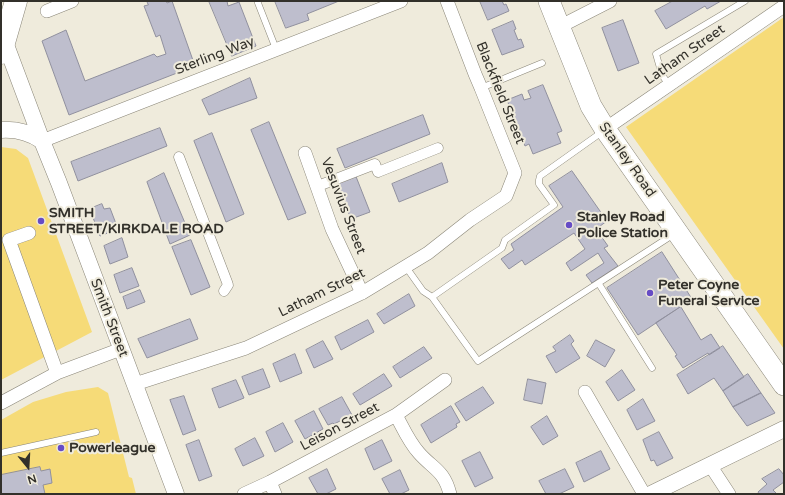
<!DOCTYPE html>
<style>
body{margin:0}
#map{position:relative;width:785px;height:495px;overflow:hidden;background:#efebdc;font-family:"Varela Round",sans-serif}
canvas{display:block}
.frame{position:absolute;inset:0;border:2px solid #32302a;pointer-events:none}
.north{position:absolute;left:8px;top:447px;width:40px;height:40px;-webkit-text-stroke:3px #efebdc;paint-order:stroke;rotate:162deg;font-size:11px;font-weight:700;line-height:16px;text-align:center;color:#32302a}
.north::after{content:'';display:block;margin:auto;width:14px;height:18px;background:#32302a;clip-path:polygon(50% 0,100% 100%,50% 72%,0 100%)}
</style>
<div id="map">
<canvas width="785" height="495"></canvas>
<div class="frame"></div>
<div class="north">N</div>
</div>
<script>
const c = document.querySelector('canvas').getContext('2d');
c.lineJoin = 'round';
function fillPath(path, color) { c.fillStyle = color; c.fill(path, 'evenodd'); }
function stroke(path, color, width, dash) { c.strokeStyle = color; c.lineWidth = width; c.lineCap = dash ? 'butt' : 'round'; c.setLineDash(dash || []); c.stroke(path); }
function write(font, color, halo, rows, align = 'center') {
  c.font = font + ' "Varela Round",sans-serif'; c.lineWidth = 4; c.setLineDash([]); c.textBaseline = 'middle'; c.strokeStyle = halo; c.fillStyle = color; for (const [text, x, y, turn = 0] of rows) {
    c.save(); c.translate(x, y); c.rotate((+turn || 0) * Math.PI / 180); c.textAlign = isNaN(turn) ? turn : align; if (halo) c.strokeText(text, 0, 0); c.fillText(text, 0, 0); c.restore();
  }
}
fillPath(new Path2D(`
 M 784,17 L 784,349 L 626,127 Z
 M 1,147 L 16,149 L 28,158 L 92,332 L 1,380 Z
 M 98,387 L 108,393 L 129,477 L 132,478 L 136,494 L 1,494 L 1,420 L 33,402 L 66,392 Z`), '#f6db78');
const building = new Path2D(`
 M 147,1 L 166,1 L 167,3 L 172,1 L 195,66 L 69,115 L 42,41 L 66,30 L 85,81 L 154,54 L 157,57 L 166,54 L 160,35 L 156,37 L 144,6 L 148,5 Z
 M 209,1 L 227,1 L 228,6 L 239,2 L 256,46 L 232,56 Z
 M 275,1 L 339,1 L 307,14 L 309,20 L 286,28 Z
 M 480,1 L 502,1 L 504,5 L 506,4 L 509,11 L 488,20 Z
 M 673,1 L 721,1 L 707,9 L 705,6 L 666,29 L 655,11 Z
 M 623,20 L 639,63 L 618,71 L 602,28 Z
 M 513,21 L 516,29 L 514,30 L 518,40 L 521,39 L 524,47 L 502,55 L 492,30 Z
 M 250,78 L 257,98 L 209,115 L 202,100 Z
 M 543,85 L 562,131 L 557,133 L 561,143 L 533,154 L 529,144 L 525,146 L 507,100 L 522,94 L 524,100 L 531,98 L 528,91 Z
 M 423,115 L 430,134 L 345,168 L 337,149 Z
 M 269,122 L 306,213 L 288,220 L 251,130 Z
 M 160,128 L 167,146 L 78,181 L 71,162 Z
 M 212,133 L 244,214 L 226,222 L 194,141 Z
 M 442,163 L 448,182 L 399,202 L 392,184 Z
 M 572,171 L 607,221 L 596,229 L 608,246 L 604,248 L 618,266 L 592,283 L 586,275 L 604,263 L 598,253 L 571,271 L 566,263 L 585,249 L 574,233 L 525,265 L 522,260 L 509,269 L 501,259 L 514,250 L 511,244 L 563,207 L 549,186 Z
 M 164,173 L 190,235 L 170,244 L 147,182 Z
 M 355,174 L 370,212 L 351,219 L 337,183 Z
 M 102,204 L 104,209 L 110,208 L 118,229 L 100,236 L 92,215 L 94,214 L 92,208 Z
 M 122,238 L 128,257 L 110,264 L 104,246 Z
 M 191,240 L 210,287 L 191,295 L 172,247 Z
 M 662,252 L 692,299 L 638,335 L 607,288 Z
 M 132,268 L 139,286 L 120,293 L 114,275 Z
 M 140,290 L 145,302 L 127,309 L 123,297 Z
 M 409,294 L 415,306 L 384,324 L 377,314 Z
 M 681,307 L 701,340 L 711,334 L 720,348 L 709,355 L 708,353 L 683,368 L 675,356 L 677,355 L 656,323 Z
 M 190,319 L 198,339 L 147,358 L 138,339 Z
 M 368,320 L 374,332 L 341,350 L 335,337 Z
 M 570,335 L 574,341 L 571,344 L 580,358 L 556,373 L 546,356 L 556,351 L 553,347 Z
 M 596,340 L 615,350 L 605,367 L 587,356 Z
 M 323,341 L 333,359 L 314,368 L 306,350 Z
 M 723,346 L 744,377 L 723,391 L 714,378 L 688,394 L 677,375 Z
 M 424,347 L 432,358 L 400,378 L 393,367 Z
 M 295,354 L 302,373 L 280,382 L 273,364 Z
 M 263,369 L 270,387 L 249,395 L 242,377 Z
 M 622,370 L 635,390 L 618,401 L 606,382 Z
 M 384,374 L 392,386 L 360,405 L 353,394 Z
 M 748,374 L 761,393 L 733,407 L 723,391 Z
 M 528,379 L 546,383 L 542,404 L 524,400 Z
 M 236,380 L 244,398 L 219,408 L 212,389 Z
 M 483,387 L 494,403 L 466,421 L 455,404 Z
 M 761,393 L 775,413 L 747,426 L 733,407 Z
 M 184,396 L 196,430 L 183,435 L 170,400 Z
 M 342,397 L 352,415 L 334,424 L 333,423 L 328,425 L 319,409 Z
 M 643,399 L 655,421 L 637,430 L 627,410 Z
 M 451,406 L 460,422 L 456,424 L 457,427 L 431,443 L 421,425 Z
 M 314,411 L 323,429 L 305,439 L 295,421 Z
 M 547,416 L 558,436 L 543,445 L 531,427 Z
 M 283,423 L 293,442 L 275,452 L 266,432 Z
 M 659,432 L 673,458 L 657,466 L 654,460 L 651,461 L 643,440 Z
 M 255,438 L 264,456 L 243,466 L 235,449 Z
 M 199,440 L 212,476 L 199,481 L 186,445 Z
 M 382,440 L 392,461 L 374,470 L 365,449 Z
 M 601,451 L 610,469 L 584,482 L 576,463 Z
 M 480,452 L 493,478 L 475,487 L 462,461 Z
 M 40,467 L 41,471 L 50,469 L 52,483 L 43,485 L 45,494 L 1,494 L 1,475 Z
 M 327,469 L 336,489 L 326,494 L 318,494 L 309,478 Z
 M 565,469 L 574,487 L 559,494 L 546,494 L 539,481 Z
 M 779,469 L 784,475 L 784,482 L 773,490 L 777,494 L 759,494 L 758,492 L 767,484 L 762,479 Z
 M 400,470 L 409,490 L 401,494 L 390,494 L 382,479 Z`);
fillPath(building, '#bebecd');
stroke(building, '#90909e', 1);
const service = new Path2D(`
 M 258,3 L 276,49
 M 669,85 L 662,75 L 656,54 L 745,1
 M 481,88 L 542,63
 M 406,267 L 423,291 L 432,297 L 502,248 L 505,240 L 554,205 L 539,184 L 539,180 L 540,176 L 602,132
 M 599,284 L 652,368
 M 432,297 L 478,361 L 674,234
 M 1,453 L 96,432`);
const pedestrian = new Path2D(`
 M 179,157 L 227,282 L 228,285 L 224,291
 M 318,186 L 375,164 L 378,172 L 438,148`);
const minor = new Path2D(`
 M 47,11 L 72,1
 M 559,27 L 610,1
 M 605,129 L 784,6
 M 42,141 L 401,1
 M 305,153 L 332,229 L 362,293
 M 29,233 L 9,240 L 57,373
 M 135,384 L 246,348 L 362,293 L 428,253 L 470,220 L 506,196 L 515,173 L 481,88 L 475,74 L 447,1
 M 585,392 L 644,494
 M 1,403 L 57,373 L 121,349
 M 396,415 C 403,428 409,442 419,453 C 433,469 444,470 450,494
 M 710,465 L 729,494
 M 270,482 L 275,494
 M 244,494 L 270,482 L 396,415 L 445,380`);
const tertiary = new Path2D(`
 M 3,37 L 42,141 L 59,183 L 176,494
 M 1,130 C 16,129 29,132 42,141
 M 651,494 L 784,429`);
const primary = new Path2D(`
 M 549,1 L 591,106 L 605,129 L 784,385`);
const trunk = new Path2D(`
 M 1,53 L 16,1`);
stroke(service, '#8a8678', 7);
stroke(pedestrian, '#8a8678', 11);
stroke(minor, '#8a8678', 14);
stroke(tertiary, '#8a8678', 17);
stroke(primary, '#8a8678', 22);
stroke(trunk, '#8a8678', 23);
stroke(service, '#fff', 6);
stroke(pedestrian, '#fff', 10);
stroke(minor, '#fff', 13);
stroke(tertiary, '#fff', 16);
stroke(primary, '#fff', 21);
stroke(trunk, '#fff', 22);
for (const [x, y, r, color] of [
 [41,221,4,"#664cc5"],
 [569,225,4,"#664cc5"],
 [650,293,4,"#664cc5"],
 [61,448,4,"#664cc5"]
]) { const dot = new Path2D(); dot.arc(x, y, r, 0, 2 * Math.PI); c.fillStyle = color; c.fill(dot); stroke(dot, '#efebdc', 1.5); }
write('14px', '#32302a', '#efebdc', [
 ["Latham Street",685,55,-35],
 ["Sterling Way",215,56,-21],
 ["Blackfield Street",500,93,68],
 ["Stanley Road",627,160,55],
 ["Vesuvius Street",343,206,69],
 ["Latham Street",322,293,-26],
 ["Smith Street",109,318,69],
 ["Leison Street",340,427,-28]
]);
write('bold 14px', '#32302a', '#efebdc', [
 ["SMITH",49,213],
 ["STREET/KIRKDALE ROAD",49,229],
 ["Stanley Road",577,217],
 ["Police Station",577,233],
 ["Peter Coyne",658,285],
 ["Funeral Service",658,301],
 ["Powerleague",69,448]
], 'left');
</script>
